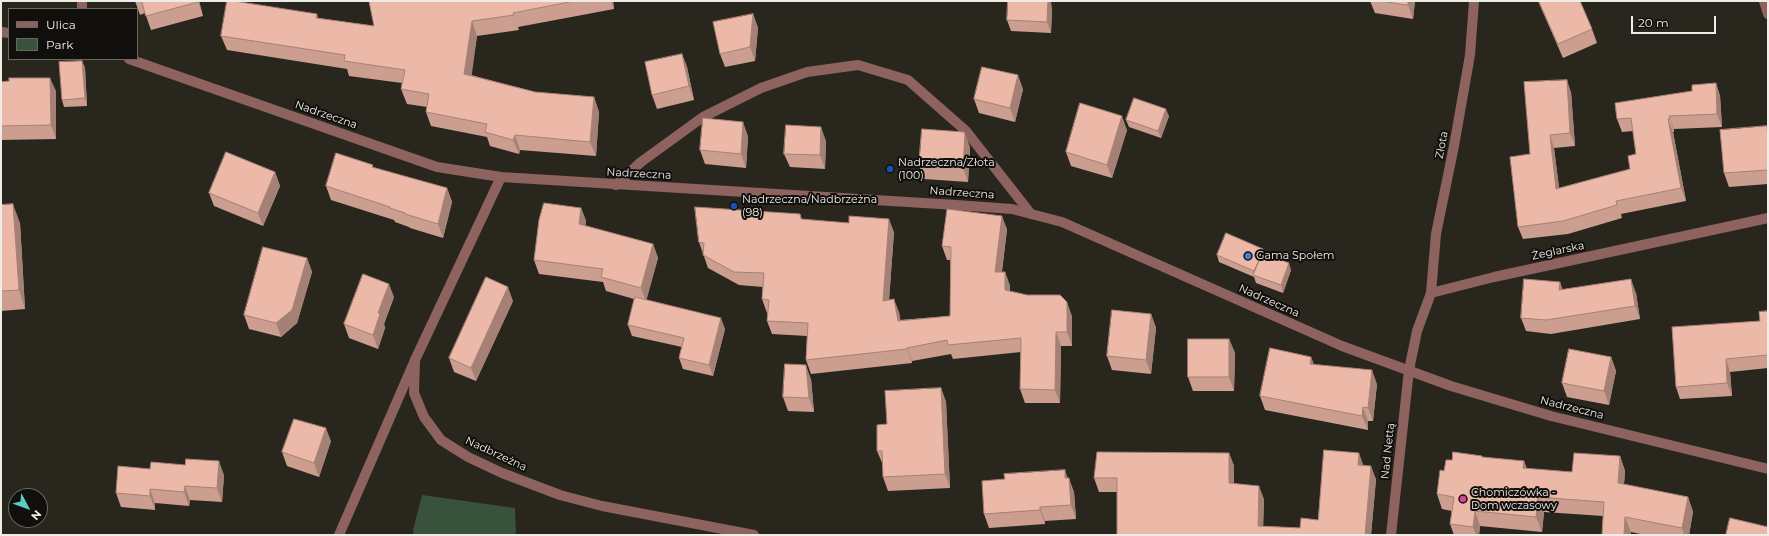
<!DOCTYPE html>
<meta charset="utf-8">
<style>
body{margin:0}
#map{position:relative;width:1769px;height:536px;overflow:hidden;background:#29261e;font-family:Montserrat,sans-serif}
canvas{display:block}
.frame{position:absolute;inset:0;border:2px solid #eeece7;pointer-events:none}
.legend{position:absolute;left:8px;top:8px;width:130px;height:52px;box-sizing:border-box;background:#100f0b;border:1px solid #696763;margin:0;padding:5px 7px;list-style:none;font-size:12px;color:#eeece7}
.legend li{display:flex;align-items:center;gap:8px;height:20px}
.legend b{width:20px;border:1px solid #696763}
.north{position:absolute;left:8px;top:488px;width:40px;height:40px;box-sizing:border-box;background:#100f0b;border:1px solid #696763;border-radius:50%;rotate:131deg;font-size:11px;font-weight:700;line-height:16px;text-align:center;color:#eeece7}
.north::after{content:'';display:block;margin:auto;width:14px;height:18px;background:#57cec2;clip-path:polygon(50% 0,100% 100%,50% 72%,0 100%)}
.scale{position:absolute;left:1631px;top:16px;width:85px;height:18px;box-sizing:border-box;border:2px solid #eeece7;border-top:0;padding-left:5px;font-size:12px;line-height:14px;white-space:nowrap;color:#eeece7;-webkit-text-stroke:3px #100f0b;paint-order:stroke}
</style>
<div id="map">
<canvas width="1769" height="536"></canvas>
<div class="frame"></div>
<ul class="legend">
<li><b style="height:5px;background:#8d625f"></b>Ulica</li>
<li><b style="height:11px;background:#39523c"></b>Park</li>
</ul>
<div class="north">N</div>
<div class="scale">20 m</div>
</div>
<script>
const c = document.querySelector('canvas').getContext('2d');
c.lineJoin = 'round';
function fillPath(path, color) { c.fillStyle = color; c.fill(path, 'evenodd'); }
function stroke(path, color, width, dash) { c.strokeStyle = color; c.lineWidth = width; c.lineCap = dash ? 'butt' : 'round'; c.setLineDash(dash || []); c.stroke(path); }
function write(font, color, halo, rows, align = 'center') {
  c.font = font + ' Montserrat,sans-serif'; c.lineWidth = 4; c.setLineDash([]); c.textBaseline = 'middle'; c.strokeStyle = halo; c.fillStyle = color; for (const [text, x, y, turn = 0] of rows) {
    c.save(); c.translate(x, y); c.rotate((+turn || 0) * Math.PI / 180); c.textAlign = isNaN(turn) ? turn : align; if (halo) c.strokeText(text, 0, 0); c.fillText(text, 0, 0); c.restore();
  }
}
fillPath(new Path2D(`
 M 422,495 L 515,508 L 516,535 L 414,535 L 413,530 Z`), '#39523c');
stroke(new Path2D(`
 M 616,185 L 641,162 L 703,117 L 761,88 L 807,72 L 858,65 L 908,80 L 966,131 L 1031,214
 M 339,535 L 415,360`), '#8d625f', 10);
stroke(new Path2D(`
 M 1764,1 L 1768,14
 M 82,9 L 82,1
 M 1,32 L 9,33
 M 129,59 L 437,167 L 501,177 L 956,205 L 1012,209 L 1062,222 L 1342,346 L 1451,386 L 1551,416 L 1768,469
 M 501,177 L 415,360 L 414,393 L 424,417 L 441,440 L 468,457 L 502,473 L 560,495 L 602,506 L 754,535
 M 1431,293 L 1436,234 L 1454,146 L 1470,55 L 1474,1
 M 1391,535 L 1409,370 L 1417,331 L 1431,293 L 1494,277 L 1768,218`), '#8d625f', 10);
fillPath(new Path2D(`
 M 135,1 L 199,1 L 203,16 L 151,30 L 145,13 L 140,15 Z
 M 369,1 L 613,1 L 614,9 L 518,27 L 519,30 L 477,36 L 471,75 L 535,92 L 594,97 L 599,112 L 596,156 L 520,150 L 519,154 L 490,146 L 487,137 L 431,126 L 426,112 L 427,107 L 407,104 L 401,89 L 402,83 L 349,76 L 347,69 L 227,50 L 221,36 L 317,14 L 318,18 L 374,26 Z
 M 1370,1 L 1415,1 L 1413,19 L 1375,13 Z
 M 1538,1 L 1580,1 L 1592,29 L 1597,43 L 1563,58 Z
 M 1052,9 L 1051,33 L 1011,31 L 1007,20 Z
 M 753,14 L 758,28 L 755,61 L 725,67 L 720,54 Z
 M 682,54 L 687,67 L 694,100 L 657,109 L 652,95 Z
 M 82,61 L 85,68 L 87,106 L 64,107 L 62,100 Z
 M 9,81 L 56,91 L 56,139 L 1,140 L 1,82 Z
 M 1716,83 L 1720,96 L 1722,127 L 1674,129 L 1674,132 L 1673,132 L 1686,201 L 1621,214 L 1622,218 L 1568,234 L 1523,239 L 1518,227 L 1530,154 L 1571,92 L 1575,146 L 1554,148 L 1559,188 L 1630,169 L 1636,154 L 1633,131 L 1622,132 L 1617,119 Z
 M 1023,89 L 1015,122 L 979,113 L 974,99 Z
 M 1169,116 L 1161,138 L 1129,127 L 1126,120 Z
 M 1767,126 L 1768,128 L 1768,184 L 1729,187 L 1724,173 Z
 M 1127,130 L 1112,178 L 1071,166 L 1066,152 Z
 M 748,136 L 746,168 L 705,164 L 700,150 Z
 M 826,141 L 825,169 L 790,167 L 784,154 Z
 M 970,147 L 968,182 L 924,179 L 919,165 Z
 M 374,168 L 447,188 L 452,202 L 443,238 L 410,228 L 409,227 L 395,222 L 394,220 L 331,200 L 326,186 Z
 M 275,172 L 280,186 L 263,226 L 214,206 L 209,193 Z
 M 1,205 L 20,223 L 25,309 L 1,311 Z
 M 581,208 L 586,221 L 585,226 L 653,244 L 658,258 L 646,300 L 725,329 L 713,376 L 683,369 L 679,358 L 682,347 L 632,336 L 628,325 L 634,299 L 606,291 L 603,282 L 539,274 L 534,260 Z
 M 800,214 L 802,219 L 894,232 L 889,300 L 899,312 L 900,320 L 950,316 L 950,260 L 947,260 L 942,246 L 1007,229 L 1002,272 L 1005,272 L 1010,286 L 1010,291 L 1072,316 L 1072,346 L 1061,346 L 1060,403 L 1025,403 L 1020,389 L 1021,352 L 953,359 L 951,354 L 912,361 L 912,363 L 811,374 L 806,360 L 807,336 L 772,334 L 767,321 L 768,313 L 767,313 L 762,299 L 763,287 L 739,285 L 708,268 L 699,242 Z
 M 1263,249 L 1265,254 L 1291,270 L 1283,293 L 1256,283 L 1254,277 L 1219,262 L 1217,255 Z
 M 307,258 L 312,272 L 297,323 L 281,337 L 249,329 L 244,315 Z
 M 1563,290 L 1636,293 L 1640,319 L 1551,334 L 1526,331 L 1521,318 Z
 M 394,297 L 384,324 L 385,328 L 378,349 L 349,338 L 344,324 Z
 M 513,301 L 476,381 L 454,372 L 449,358 Z
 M 1768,311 L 1768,368 L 1730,372 L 1732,396 L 1680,399 L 1676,387 L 1760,321 Z
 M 1151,314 L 1156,328 L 1151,374 L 1112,370 L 1107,356 Z
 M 1229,339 L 1235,353 L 1234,391 L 1193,391 L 1188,377 Z
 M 1311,357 L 1314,365 L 1377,384 L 1373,421 L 1368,421 L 1368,430 L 1265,410 L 1260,396 Z
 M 1611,357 L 1616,371 L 1609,405 L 1567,397 L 1562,383 Z
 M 811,379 L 814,412 L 788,411 L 783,397 Z
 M 941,388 L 946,402 L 950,488 L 888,491 L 883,477 L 883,465 L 877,451 L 887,424 Z
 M 331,441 L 319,477 L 287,466 L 282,452 Z
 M 1229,453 L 1234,466 L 1234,483 L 1264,499 L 1263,526 L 1300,528 L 1318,520 L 1363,465 L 1376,479 L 1371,535 L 1117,535 L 1117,492 L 1099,492 L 1094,478 Z
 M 1482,456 L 1482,457 L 1524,461 L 1527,469 L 1572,472 L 1620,456 L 1625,471 L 1624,484 L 1688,497 L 1693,512 L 1689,535 L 1645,535 L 1631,532 L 1630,535 L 1602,535 L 1603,516 L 1544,512 L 1542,532 L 1480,526 L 1479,535 L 1454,535 L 1450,524 L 1452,511 L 1442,509 L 1437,494 L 1444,471 L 1452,460 Z
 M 224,475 L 222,502 L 190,500 L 189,506 L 155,503 L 155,510 L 121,507 L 116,493 Z
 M 1067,478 L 1074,492 L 1076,519 L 1045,521 L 1045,524 L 989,528 L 984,514 Z`), '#cb9e90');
fillPath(new Path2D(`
 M 198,1 L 199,1 L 203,16 Z
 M 611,1 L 613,1 L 614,9 Z
 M 1048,1 L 1051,1 L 1052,9 L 1051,33 L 1047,22 Z
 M 1408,1 L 1415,1 L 1413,19 L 1408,5 Z
 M 753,14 L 758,28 L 755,61 L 750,47 Z
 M 472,21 L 477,36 L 470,88 L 464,74 Z
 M 682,54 L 687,67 L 694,100 L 689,86 Z
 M 82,61 L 85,68 L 87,106 L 85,98 Z
 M 1018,75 L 1023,89 L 1015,122 L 1010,108 Z
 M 50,78 L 56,91 L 56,139 L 51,125 Z
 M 1567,80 L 1571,92 L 1575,146 L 1570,133 Z
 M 1716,83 L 1720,96 L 1722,127 L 1717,114 Z
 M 594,97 L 599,112 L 596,156 L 590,142 Z
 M 1166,109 L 1169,116 L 1161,138 L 1158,131 Z
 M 1122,116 L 1127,130 L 1112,178 L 1107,165 Z
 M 1669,116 L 1674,129 L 1674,132 L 1670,119 Z
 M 1668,119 L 1673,132 L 1686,201 L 1681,188 Z
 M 743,122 L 748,136 L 746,168 L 741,154 Z
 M 821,127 L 826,141 L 825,169 L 820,155 Z
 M 965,133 L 970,147 L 968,182 L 963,168 Z
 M 515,135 L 520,150 L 519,154 L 513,140 Z
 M 1550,135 L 1554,148 L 1561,202 L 1556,189 Z
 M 275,172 L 280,186 L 263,226 L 258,213 Z
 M 447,188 L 452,202 L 443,238 L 438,224 Z
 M 13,204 L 20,223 L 25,309 L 19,290 Z
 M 581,208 L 586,221 L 584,238 L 579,224 Z
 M 1002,216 L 1007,229 L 1000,286 L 995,272 Z
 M 889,219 L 894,232 L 888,314 L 883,301 Z
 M 653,244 L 658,258 L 646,302 L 641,288 Z
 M 1263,249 L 1266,256 L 1262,253 Z
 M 307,258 L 312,272 L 297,323 L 281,337 L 276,323 Z
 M 1289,263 L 1291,270 L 1283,293 L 1281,285 Z
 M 1005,272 L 1010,286 L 1010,304 L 1005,290 Z
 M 1631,279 L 1636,293 L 1640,319 L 1635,306 Z
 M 1560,282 L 1565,296 L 1559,290 Z
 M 389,284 L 394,297 L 384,324 L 385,328 L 378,349 L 373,335 L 378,313 Z
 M 508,287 L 513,301 L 476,381 L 471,368 Z
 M 894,299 L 899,312 L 903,334 L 898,321 Z
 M 1067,302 L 1072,316 L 1072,346 L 1067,332 Z
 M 1151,314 L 1156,328 L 1151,374 L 1146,360 Z
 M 721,318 L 725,329 L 713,376 L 709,365 Z
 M 1056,332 L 1061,346 L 1060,403 L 1055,390 Z
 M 1229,339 L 1235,353 L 1234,391 L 1229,377 Z
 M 907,348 L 912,361 L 912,363 L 907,349 Z
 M 1311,357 L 1316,370 L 1310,364 Z
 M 1611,357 L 1616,371 L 1609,405 L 1604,391 Z
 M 1726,359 L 1730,372 L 1732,396 L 1727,383 Z
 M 806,365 L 811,379 L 814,412 L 809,398 Z
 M 1372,370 L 1377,384 L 1373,421 L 1368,408 Z
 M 941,388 L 946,402 L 950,488 L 945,474 Z
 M 1363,407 L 1368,421 L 1368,430 L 1362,416 Z
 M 326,428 L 331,441 L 319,477 L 314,463 Z
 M 1229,453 L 1234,466 L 1234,496 L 1229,483 Z
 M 1359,453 L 1364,467 L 1358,465 Z
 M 1620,456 L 1625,471 L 1623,498 L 1618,483 Z
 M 219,461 L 224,475 L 222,502 L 217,488 Z
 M 1524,461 L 1529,476 L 1523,468 Z
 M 1371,466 L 1376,479 L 1371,535 L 1365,535 Z
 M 1065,470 L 1069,482 L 1069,478 L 1074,492 L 1076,519 L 1071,505 L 1065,478 Z
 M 185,486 L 190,500 L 189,506 L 184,492 Z
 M 1259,486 L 1264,499 L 1263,535 L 1258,526 Z
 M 150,489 L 155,503 L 155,510 L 150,496 Z
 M 1538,497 L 1544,512 L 1542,532 L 1536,517 Z
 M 1688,497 L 1693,512 L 1689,535 L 1684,535 L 1682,528 Z
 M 1040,507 L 1045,521 L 1045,524 L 1040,510 Z
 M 1475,511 L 1480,526 L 1479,535 L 1476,535 L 1473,527 Z
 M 1625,517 L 1631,532 L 1630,535 L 1624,535 Z`), '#a58175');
const building = new Path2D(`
 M 142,1 L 198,1 L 198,2 L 146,16 Z
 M 227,1 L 234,1 L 317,14 L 316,18 L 374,26 L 369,1 L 574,1 L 513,13 L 514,15 L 472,21 L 464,74 L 535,92 L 594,97 L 590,142 L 515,135 L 513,140 L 485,132 L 487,124 L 426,112 L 429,94 L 401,89 L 405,70 L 344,61 L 345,55 L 221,36 Z
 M 1008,1 L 1048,1 L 1047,22 L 1007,20 Z
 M 1381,1 L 1408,1 L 1408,5 Z
 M 1539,1 L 1580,1 L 1592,29 L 1558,44 Z
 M 753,14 L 750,47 L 720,54 L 713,22 Z
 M 682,54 L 689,86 L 652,95 L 645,62 Z
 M 82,61 L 85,98 L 62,100 L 59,62 Z
 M 982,67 L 1018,75 L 1010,108 L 974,99 Z
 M 9,78 L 50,78 L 51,125 L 1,126 L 1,82 L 9,81 Z
 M 1567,80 L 1570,133 L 1550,135 L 1556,189 L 1630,169 L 1628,156 L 1636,154 L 1631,118 L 1617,119 L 1615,103 L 1692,91 L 1692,85 L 1716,83 L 1717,114 L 1669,116 L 1670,119 L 1668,119 L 1681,188 L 1616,201 L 1617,205 L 1563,221 L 1518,227 L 1510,157 L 1530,154 L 1524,82 Z
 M 1134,98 L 1166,109 L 1158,131 L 1126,120 Z
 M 1080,103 L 1122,116 L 1107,165 L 1066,152 Z
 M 703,118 L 743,122 L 741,154 L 700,150 Z
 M 786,125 L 821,127 L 820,155 L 784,154 Z
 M 1767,126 L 1768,138 L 1768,170 L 1724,173 L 1720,130 Z
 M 922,129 L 964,132 L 965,133 L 963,168 L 919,165 Z
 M 226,152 L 275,172 L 258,213 L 209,193 Z
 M 336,153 L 373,165 L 372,167 L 447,188 L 438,224 L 405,214 L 405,213 L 390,208 L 390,207 L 326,186 Z
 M 544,203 L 581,208 L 579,224 L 653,244 L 641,288 L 601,277 L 603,269 L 534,260 L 539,220 Z
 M 13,204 L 19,290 L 1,291 L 1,205 Z
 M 695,207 L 800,214 L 801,219 L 849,223 L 849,216 L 889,219 L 883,301 L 894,299 L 898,321 L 950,316 L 951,247 L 942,246 L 947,209 L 1002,216 L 995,272 L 1005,272 L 1005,290 L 1027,295 L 1060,295 L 1067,302 L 1067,332 L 1056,332 L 1055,390 L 1020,389 L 1021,338 L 948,345 L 947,340 L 907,348 L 907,349 L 806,360 L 808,323 L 767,321 L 769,300 L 762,299 L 764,273 L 734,272 L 703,255 L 704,243 L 699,242 Z
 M 1226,233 L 1263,249 L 1262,253 L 1289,263 L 1281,285 L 1253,275 L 1261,256 L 1254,271 L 1217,255 Z
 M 263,247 L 307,258 L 292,310 L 276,323 L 244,315 Z
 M 363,274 L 389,284 L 378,313 L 380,314 L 373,335 L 344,324 Z
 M 486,277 L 508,287 L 471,368 L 449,358 Z
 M 1524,279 L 1560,282 L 1559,290 L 1631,279 L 1635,306 L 1546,320 L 1521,318 Z
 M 635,297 L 721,318 L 709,365 L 679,358 L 684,338 L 628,325 Z
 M 1112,310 L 1151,314 L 1146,360 L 1107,356 Z
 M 1768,311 L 1768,355 L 1726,359 L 1727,383 L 1676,387 L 1672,327 L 1760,321 L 1759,312 Z
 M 1188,339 L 1229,339 L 1229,377 L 1188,377 Z
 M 1270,348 L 1311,357 L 1310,364 L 1372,370 L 1368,408 L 1363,407 L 1362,416 L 1260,396 Z
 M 1569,349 L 1611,357 L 1604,391 L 1562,383 Z
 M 785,364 L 806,365 L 809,398 L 783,397 Z
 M 941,388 L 945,474 L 883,477 L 882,451 L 877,451 L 877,425 L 887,424 L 885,391 Z
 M 294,419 L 326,428 L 314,463 L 282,452 Z
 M 1324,450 L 1359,453 L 1358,465 L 1371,466 L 1365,535 L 1117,535 L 1117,478 L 1094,478 L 1097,452 L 1229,453 L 1229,483 L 1259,486 L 1258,526 L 1300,528 L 1301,518 L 1318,520 Z
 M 1453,452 L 1482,456 L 1482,457 L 1524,461 L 1523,468 L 1572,472 L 1574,453 L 1620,456 L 1618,483 L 1688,497 L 1682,528 L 1625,517 L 1624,535 L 1602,535 L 1604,502 L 1538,497 L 1536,517 L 1475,511 L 1473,527 L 1450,524 L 1454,497 L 1437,494 L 1440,470 L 1444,471 L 1446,460 L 1452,460 Z
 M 186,459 L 219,461 L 217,488 L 185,486 L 184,492 L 150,489 L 150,496 L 116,493 L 118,466 L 150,469 L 151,462 L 185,465 Z
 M 1065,470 L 1065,478 L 1069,478 L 1071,505 L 1040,507 L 1040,510 L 984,514 L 982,481 L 1005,479 L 1004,474 Z
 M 1730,518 L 1768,527 L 1768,535 L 1726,535 Z`);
fillPath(building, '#ecb8a7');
stroke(building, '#a58175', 1);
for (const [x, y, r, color] of [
 [890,169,4,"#1a4fb4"],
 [734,206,4,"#1a4fb4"],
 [1248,256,4,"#3f7fe0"],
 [1463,499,4,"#d1479c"]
]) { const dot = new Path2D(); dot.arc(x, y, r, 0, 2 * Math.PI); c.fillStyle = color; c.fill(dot); stroke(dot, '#100f0b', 1.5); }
write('11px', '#eeece7', '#100f0b', [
 ["Nadrzeczna",326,115,19],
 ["Złota",1442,145,-79],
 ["Nadrzeczna",639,174,3],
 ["Nadrzeczna",962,193,4],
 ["Żeglarska",1558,251,-12],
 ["Nadrzeczna",1269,301,24],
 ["Nadrzeczna",1572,408,14],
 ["Nad Nettą",1388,451,-84],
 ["Nadbrzeżna",496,454,25]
]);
write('11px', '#eeece7', '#100f0b', [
 ["Nadrzeczna/Złota",898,163],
 ["(100)",898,176],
 ["Nadrzeczna/Nadbrzeżna",742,200],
 ["(98)",742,213],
 ["Gama Społem",1256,256],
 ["Chomiczówka -",1471,493],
 ["Dom wczasowy",1471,506]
], 'left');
</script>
